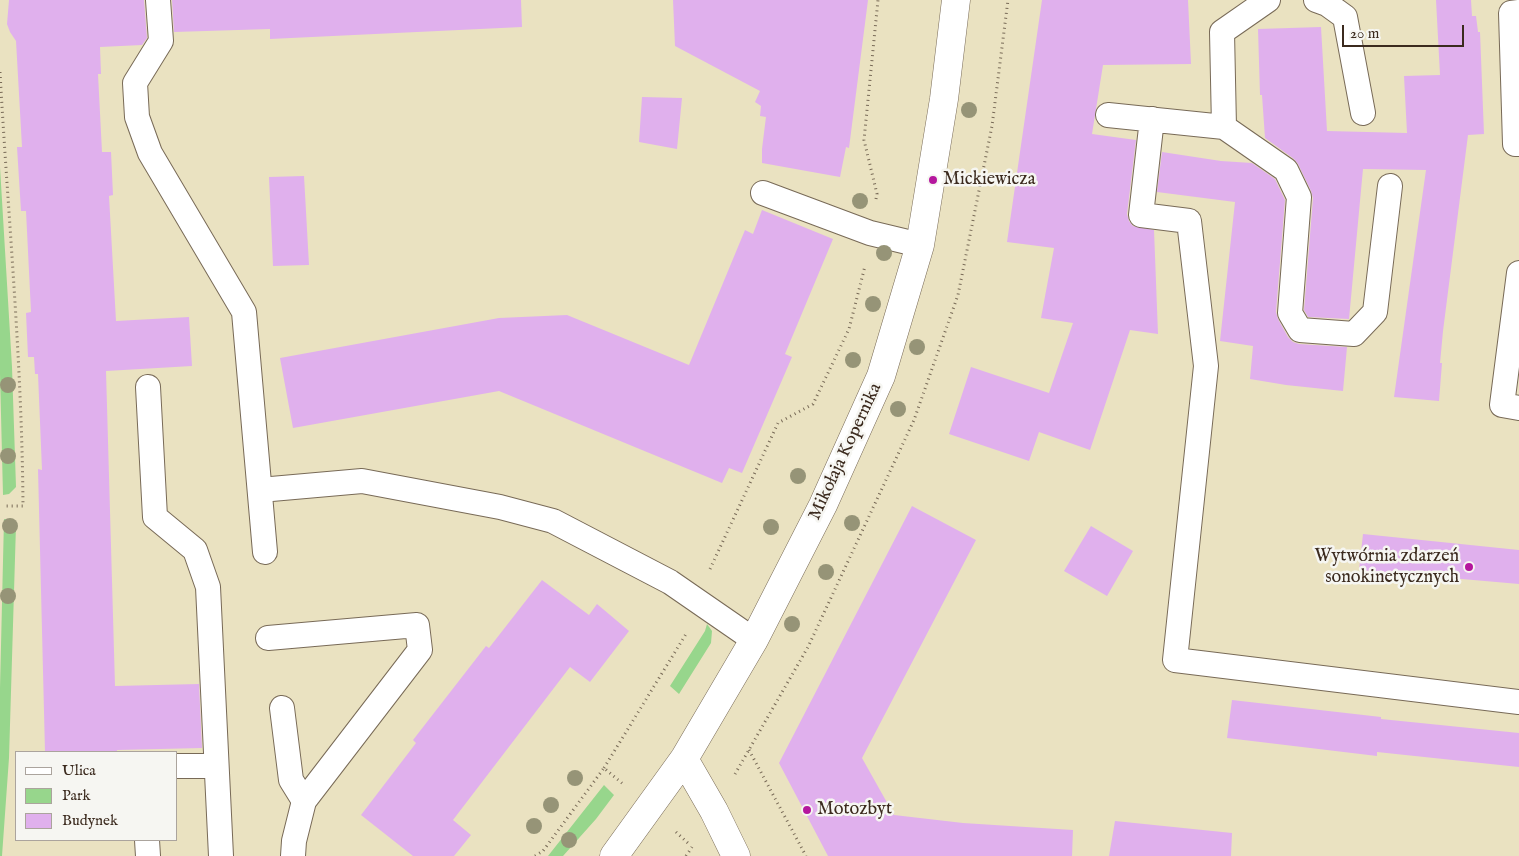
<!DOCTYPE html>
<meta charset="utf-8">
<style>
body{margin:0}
#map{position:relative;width:1519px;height:856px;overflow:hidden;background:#eae2c1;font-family:"IM FELL English",serif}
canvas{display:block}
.legend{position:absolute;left:15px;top:751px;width:162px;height:90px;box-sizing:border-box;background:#f6f6f2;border:1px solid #aba49d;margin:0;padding:6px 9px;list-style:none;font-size:15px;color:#3b2a1e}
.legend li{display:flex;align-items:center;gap:10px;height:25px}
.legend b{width:25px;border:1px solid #aba49d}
.scale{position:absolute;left:1342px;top:25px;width:122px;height:22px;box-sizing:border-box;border:2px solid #3b2a1e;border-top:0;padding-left:6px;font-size:15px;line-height:18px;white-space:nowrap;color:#3b2a1e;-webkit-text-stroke:4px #f6f6f2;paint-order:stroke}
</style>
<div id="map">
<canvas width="1519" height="856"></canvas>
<ul class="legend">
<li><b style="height:6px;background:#fff"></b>Ulica</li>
<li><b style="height:14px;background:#97d68c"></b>Park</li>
<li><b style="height:14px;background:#e0b0ed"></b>Budynek</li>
</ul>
<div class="scale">20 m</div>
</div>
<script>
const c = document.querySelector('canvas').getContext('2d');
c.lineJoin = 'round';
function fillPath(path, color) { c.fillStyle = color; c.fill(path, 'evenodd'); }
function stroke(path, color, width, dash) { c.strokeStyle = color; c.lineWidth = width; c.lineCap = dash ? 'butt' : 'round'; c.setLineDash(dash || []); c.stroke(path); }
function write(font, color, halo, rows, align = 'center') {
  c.font = font + ' "IM FELL English",serif'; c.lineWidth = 5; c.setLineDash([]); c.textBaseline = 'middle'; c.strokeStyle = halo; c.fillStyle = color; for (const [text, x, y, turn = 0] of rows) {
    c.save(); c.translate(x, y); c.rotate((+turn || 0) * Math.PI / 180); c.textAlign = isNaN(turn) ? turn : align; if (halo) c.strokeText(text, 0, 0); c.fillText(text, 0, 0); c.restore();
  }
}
fillPath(new Path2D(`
 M 0,167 L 12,367 L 16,487 L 9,494 L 3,495 L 0,374 Z
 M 4,519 L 11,520 L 16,525 L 9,758 L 2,856 L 0,856 L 0,688 Z
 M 707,624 L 712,631 L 711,643 L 679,694 L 670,686 L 705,631 Z
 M 604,785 L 614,795 L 596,819 L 563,856 L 548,856 Z`), '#97d68c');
fillPath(new Path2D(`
 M 9,0 L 144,0 L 147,38 L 142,45 L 100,47 L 101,74 L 98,74 L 102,152 L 111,152 L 113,195 L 109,196 L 116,321 L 189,317 L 192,366 L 106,371 L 115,686 L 199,684 L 202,748 L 117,750 L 117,752 L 45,752 L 38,469 L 42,470 L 38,374 L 35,374 L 34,357 L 28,357 L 26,313 L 31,312 L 26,211 L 21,211 L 17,147 L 22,147 L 16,41 L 10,32 L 7,24 Z
 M 172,0 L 521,0 L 522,27 L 270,39 L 270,29 L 174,32 Z
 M 673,0 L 868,0 L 849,148 L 846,147 L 840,177 L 762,163 L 762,149 L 766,117 L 760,116 L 761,106 L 755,102 L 760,91 L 675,46 Z
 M 1042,0 L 1188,0 L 1191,64 L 1103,65 L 1092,134 L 1136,140 L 1127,214 L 1129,221 L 1133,226 L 1154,230 L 1158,334 L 1130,330 L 1090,450 L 1039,432 L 1029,461 L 949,434 L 971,367 L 1049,393 L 1073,323 L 1041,318 L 1054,248 L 1007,242 Z
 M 1436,0 L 1471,0 L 1472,16 L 1476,16 L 1478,32 L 1480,32 L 1484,134 L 1468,135 L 1443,331 L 1440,363 L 1442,363 L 1439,401 L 1394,397 L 1426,170 L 1363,169 L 1349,319 L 1308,317 L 1304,310 L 1313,198 L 1311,191 L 1298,164 L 1294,159 L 1265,138 L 1262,95 L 1260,95 L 1258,29 L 1321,27 L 1327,131 L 1407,133 L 1404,76 L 1440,75 Z
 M 642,97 L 682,98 L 677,149 L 639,142 Z
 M 1162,152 L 1221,161 L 1252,163 L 1275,179 L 1285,200 L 1276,312 L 1278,319 L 1288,337 L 1293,342 L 1299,344 L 1347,347 L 1343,391 L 1286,385 L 1250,379 L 1253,346 L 1220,341 L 1235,202 L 1157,192 Z
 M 304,176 L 309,265 L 273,266 L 269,177 Z
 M 762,210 L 833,239 L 785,354 L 792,357 L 742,473 L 729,468 L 722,483 L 499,391 L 293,428 L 280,358 L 499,318 L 567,315 L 689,365 L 745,230 L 753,234 Z
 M 912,506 L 976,540 L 862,758 L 894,815 L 963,823 L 1073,830 L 1072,856 L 828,856 L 779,763 Z
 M 1091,526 L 1133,551 L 1107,596 L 1064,571 Z
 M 1363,534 L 1519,550 L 1519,584 L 1359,570 Z
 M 542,580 L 589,615 L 597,604 L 629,631 L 590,682 L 570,667 L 453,820 L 471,835 L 454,856 L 413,856 L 361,815 L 416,743 L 413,740 L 486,646 L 489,648 Z
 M 1232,700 L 1381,717 L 1381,719 L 1519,733 L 1519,767 L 1377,752 L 1377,756 L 1227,738 Z
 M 1115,821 L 1232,833 L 1231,856 L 1109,856 Z`), '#e0b0ed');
const lane = new Path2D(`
 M 158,0 L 161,41 L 135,83 L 137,117 L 150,153 L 244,312 L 265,552
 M 1316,0 L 1327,4 L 1345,17 L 1363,113
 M 1519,12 L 1511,13 L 1515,144 L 1519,144
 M 1108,115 L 1224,127 L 1222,32 L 1268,0
 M 1152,119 L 1141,215 L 1189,221 L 1206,366 L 1175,660 L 1519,702
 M 1224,127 L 1286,170 L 1299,197 L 1290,313 L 1300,330 L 1354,334 L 1375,312 L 1390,186
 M 763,193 L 870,233 L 920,245
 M 1519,273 L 1502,405 L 1519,408
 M 148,387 L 155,517 L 195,550 L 208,587 L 221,856
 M 260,490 L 362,481 L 500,507 L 553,521 L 670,582 L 754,640
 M 268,638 L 417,625 L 420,650 L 304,801 L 294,841 L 293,856
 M 282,708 L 291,780 L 304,801
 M 176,766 L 216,766
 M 147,840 L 148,856`);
const street = new Path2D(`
 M 684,759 L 714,811 L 736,856
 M 614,856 L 684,759 L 754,640 L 823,505 L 881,376 L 920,245 L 944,99 L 956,0`);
stroke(lane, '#786a57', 26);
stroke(street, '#786a57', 29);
stroke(new Path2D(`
 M 0,72 C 8,216 22,361 23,506 L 4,506
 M 876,199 L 877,194 L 864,140 L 878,0
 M 710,569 L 778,423 L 813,404 L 849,329 L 865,266
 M 749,750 L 806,856
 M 604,768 L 686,634
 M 735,774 L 808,647 L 914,420 L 958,295 L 992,126 L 1008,0
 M 676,832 L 690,845
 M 535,856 L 543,851 L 604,768 L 623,784
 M 686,856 L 692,847`), '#786a57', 3, [1, 4]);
stroke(lane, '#fff', 24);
stroke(street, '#fff', 28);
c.fillStyle = '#969477';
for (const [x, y] of [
 [969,110],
 [860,201],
 [884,253],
 [873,304],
 [917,347],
 [853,360],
 [8,385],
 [898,409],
 [8,456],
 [798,476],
 [852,523],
 [10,526],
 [771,527],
 [826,572],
 [8,596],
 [792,624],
 [575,778],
 [551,805],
 [534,826],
 [569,840]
]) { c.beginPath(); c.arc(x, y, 8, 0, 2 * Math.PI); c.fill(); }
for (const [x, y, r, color] of [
 [933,180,5,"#b5179e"],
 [1469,567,5,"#b5179e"],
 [807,810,5,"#b5179e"]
]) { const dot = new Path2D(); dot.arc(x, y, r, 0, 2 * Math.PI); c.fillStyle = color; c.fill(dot); stroke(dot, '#f6f6f2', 2); }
write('18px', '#3b2a1e', '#f6f6f2', [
 ["Mickiewicza",943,180],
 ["Wytwórnia zdarzeń",1459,557,"right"],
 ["sonokinetycznych",1459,578,"right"],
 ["Motozbyt",817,810]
], 'left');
write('18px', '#3b2a1e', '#f6f6f2', [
 ["Mikołaja Kopernika",846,452,-65]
]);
</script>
